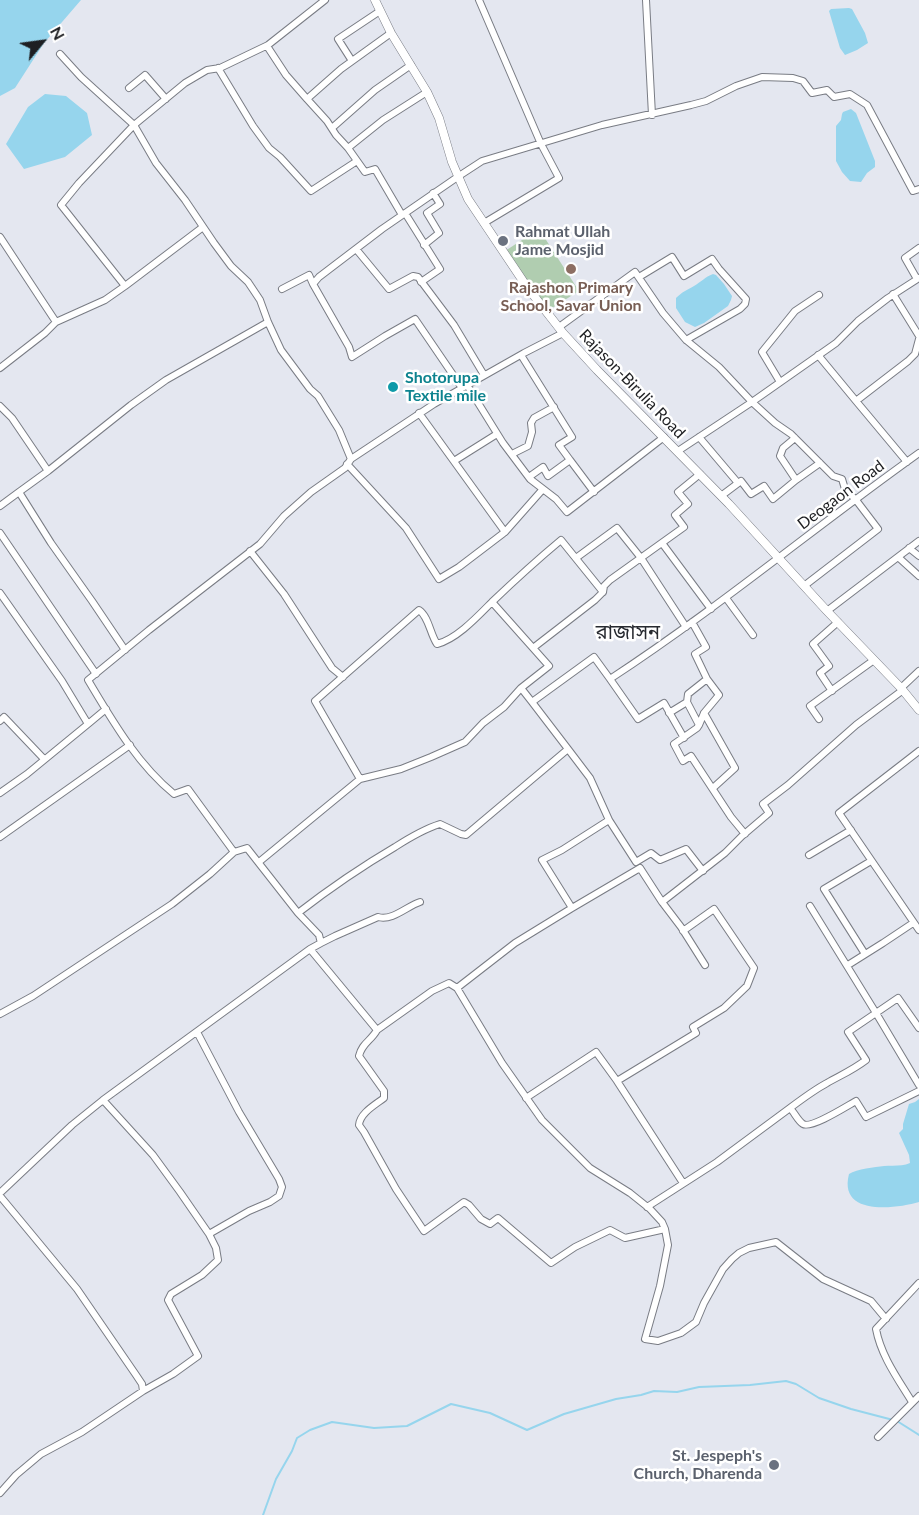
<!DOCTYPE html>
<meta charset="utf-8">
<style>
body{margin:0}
#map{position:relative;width:919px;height:1515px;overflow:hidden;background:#e4e7f0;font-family:Lato,sans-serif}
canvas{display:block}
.north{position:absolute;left:12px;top:12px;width:60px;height:60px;-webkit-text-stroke:4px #fff;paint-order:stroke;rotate:61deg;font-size:16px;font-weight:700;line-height:24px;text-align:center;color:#1e1f22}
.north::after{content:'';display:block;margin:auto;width:21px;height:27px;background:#1e1f22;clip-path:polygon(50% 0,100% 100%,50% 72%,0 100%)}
</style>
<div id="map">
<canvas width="919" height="1515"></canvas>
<div class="north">N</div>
</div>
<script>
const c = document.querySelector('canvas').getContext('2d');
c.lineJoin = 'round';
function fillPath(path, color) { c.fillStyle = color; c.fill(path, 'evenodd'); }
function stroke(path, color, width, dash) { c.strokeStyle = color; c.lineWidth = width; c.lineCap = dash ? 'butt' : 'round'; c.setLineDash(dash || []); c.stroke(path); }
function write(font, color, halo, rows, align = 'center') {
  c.font = font + ' Lato,"Noto Sans Bengali",sans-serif'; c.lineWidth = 5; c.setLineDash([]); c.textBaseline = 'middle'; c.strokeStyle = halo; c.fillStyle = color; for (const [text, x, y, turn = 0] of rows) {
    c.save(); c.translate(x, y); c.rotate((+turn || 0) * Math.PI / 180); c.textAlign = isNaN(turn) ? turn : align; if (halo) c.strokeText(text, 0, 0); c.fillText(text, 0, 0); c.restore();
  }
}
fillPath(new Path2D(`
 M 539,229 L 579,291 L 544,313 L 505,251 Z`), '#b0cdb0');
fillPath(new Path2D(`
 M 0,0 L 81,0 L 44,43 L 15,88 L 0,96 Z
 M 849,8 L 852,9 L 865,33 L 868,43 L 857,50 L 845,55 L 840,48 L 829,11 L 831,9 Z
 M 45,94 L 66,96 L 87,113 L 92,135 L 65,157 L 24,169 L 6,144 L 28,107 Z
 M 851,109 L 856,113 L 875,161 L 875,167 L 867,173 L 861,182 L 850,181 L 842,172 L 836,161 L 836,126 L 841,120 L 842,114 L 843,112 Z
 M 713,274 L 716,275 L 724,284 L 732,296 L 731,300 L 728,306 L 704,323 L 695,327 L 685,322 L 676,308 L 676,298 C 682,292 687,290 694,286 C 701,282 705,277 713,274 Z
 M 919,1099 L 919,1202 C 895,1209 838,1216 849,1174 C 857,1169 875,1167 884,1166 C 893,1165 902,1167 910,1163 L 909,1155 L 899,1133 L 903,1129 L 903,1124 L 909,1104 L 915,1102 Z`), '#96d5ed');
stroke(new Path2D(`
 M 263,1515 L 276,1479 L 292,1451 L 297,1438 L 310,1430 L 332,1422 L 374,1428 L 407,1426 L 451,1404 L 490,1413 L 527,1430 L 564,1414 L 616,1399 L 641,1395 L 654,1391 L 677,1392 L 699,1387 L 750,1385 L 786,1381 L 796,1384 L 819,1398 L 851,1409 L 897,1421 L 919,1435`), '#96d5ed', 2);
const minor = new Path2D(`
 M 479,0 L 541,144 L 559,178 L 484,223
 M 646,0 L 652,115
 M 267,46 L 286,75 L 307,99 L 341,69 L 391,33
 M 352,61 L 338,39 L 380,11
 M 218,68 L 253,126 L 269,148 L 280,157 L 311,191 L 357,161
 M 129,88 L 145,75 L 166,99
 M 307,99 L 327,121 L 336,135 L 348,148
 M 332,128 L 375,90 L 411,65
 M 405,213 L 440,269 L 421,282
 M 402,215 L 375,169 L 365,172 L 348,148 L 383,120 L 427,92
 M 0,237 L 56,322
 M 424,245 L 439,233 L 427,213 L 440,204 L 433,193
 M 356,249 L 389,289 L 413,276 L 418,277 L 454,325 L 484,375
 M 639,277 L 672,257 L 684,276 L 712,259 L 719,269 L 746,299 L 745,304 L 740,309 L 686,340
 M 917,279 L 905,258 L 919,248
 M 125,286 L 203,227
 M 282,289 L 309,275 L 313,284
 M 893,294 L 919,336
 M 559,327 L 635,272 L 663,313 L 686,340 L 719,367 L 752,402 L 775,423 L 791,434 L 833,476 L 842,479 L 845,489 L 856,500 L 878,529 L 804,586
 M 521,355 L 572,437 L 559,445 L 570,460 L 548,476 L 543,467 L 529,477
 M 818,355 L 856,401
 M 0,368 L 45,333 L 56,322 L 105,300 L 125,286 L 61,205 L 79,183 L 134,125 L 81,77 L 60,54
 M 780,382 L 762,352 L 795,311 L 819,295
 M 467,385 L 503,443 L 530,479 L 556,499 L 567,512 L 664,437
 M 462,388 L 415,319 L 385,336 L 352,357 L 349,347 L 313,284 L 319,277 L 382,229 L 459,176 L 482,161 L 602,125 L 691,105 L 706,101 L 736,86 L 762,77 L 793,78 L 803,81 L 812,93 L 827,90 L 834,97 L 850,94 L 867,105 L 913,191 L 919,189
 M 0,406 L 12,418 L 48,471 L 131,405 L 166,380 L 268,322
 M 699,437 L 738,483
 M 678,451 L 752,402 L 836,343 L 858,321 L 888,298 L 919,278
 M 512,454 L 528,446 L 532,432 L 531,423 L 534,418 L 554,407
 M 351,459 L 434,404 L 524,353 L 563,333
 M 570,460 L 594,492
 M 454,461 L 497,434
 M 907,462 L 856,401 L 908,361 L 915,354 L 919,339
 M 347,464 L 406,528 L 439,579 L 459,567 L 505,532 L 419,413
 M 48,471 L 19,492 L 51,543 L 92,601 L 125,650
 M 796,480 L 820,463
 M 721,496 L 741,481 L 751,494 L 764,486 L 773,499 L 796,480 L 780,456 L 783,448 L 795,438
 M 0,506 L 19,492
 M 505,532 L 543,489
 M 0,533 L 96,674
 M 662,543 L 711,609
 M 909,548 L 919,556
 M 250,551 L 284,594 L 332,668 L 343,677
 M 898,557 L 919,576
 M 576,558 L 617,528 L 641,558 L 686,627
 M 603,592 L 604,586 L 610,580 L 684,527 L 675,515 L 688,504 L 678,492 L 700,474
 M 0,593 L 62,681 L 88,724 L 27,774 L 0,793
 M 726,598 L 753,635
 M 492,602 L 533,648
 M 827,611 L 919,541
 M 692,622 L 706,647 L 695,654 L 707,679
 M 610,679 L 638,719 L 664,703 L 684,738
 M 521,688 L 532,702
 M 901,688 L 919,671
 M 832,691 L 820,673 L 829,666 L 813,644 L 838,622
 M 669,713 L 687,702
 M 704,713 L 735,768 L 713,788
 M 819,719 L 810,706 L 874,660
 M 0,721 L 4,717 L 44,759
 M 88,724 L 106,709
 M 699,725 L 704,713 L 719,695 L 707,679 L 688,694 L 687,702 L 699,725 L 697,728 L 674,744 L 683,761 L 691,756 L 731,817 L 745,834
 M 568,749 L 590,778 L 609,820
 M 919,751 L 839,813 L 919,930
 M 0,837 L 130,745
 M 809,855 L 851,830
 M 259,862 L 360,779 L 315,701 L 419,610 C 429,617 430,634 437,644 C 457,639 478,616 492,602 C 514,581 537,560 561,540 L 603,592 L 595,600 L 533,648 L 549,666 L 521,688 L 504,707 L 483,723 L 465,742 L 431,757 L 401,769 L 360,779
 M 662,902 L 681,927 L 705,965
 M 572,908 L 542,860 L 562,850 L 609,820 L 636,862 L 651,853 L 660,860 L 686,849 L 703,871
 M 298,913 C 329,889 361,867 395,847 C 409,838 424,829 440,824 L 461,834 L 466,835 L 568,749 L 532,702 L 594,657 L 610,679 C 717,609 815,527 919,453
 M 321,943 L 335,936 L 378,917 C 393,921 407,906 420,902
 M 310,949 L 377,1030 C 371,1041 362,1043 359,1056 L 384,1091 L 384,1098 C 375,1105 360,1113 359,1125 L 364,1132 L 396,1189 L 424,1231 L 464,1202 L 469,1205 L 481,1219 L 490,1224 L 498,1218 L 551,1263 L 575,1247 L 610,1230 L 625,1238 L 665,1229
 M 865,954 L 824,889 L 871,861
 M 848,965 L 883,943 L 913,923
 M 457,988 L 515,943 L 572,908 L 640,868 L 662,902 L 725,853 L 742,836 L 769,813 L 763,804 L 788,785 L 856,725 L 903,690
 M 0,1014 L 33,996 L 172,904 L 210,874 L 234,852 L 188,789 L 174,794 C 137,764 112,720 88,680 L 149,630 L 260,544 L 284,516 L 311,492 L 345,468 L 351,459 L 339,430 L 318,396 L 310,389 L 281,350 L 268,322 L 260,300 L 248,282 L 231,266 L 214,243 L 185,200 L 156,163 L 134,125 L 185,83 L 207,70 L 220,68 L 268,45 L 325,0
 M 919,1028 L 898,998 L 876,1013 L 919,1085
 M 377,1030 L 432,991 L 449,983 L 457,988 L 502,1063 L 542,1120 L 590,1168 L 630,1193 L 650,1209 L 662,1222 L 665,1229 L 668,1245 L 660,1286 L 645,1339 L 658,1341 L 681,1333 L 696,1322 L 704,1303 L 723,1269 L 732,1259 L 739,1253 L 749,1248 L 776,1242 L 823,1279 L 871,1301 L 886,1319
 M 197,1032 L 239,1112 L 279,1179 L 282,1187 L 279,1196 L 270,1202 L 249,1211 L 209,1234
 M 526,1098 L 596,1052 L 617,1081
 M 103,1100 L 153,1155 L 180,1192 L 209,1234 L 216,1248 L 218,1260 L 202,1275 L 171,1294 L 168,1300 L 198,1356 L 173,1374 L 143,1391
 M 790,1108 C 802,1099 814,1090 827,1083 C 841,1075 853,1070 866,1060 L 848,1032 L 876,1013 L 810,906
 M 683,1183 L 617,1081 L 696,1033 L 693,1027 L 724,1008 L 747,986 L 754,968 L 714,909 L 683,931
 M 0,1193 L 72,1125 L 103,1100 L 310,949 L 321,943 L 319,935 L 298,913 L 247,848 L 234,852
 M 0,1196 L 77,1289 L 136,1375 L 142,1384 L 143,1391 L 82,1432 L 41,1454 L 16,1475 L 0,1493
 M 647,1207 L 717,1162 L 790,1108 C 794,1112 798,1121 803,1124 C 811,1129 847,1106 856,1101 L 866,1117 L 919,1091
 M 912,1402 C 898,1379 881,1356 876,1329 L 919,1283
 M 878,1437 L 919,1396`);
const tertiary = new Path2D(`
 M 375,0 L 391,33 L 427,92 L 439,118 L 452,162 L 468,199 L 527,287 L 563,333 L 597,370 L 729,504 L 827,611 L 901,688 L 919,710`);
stroke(minor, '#797c84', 8);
stroke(tertiary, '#797c84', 9);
stroke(minor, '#fff', 6);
stroke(tertiary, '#fff', 8);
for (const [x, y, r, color] of [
 [503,241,6,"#6b7280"],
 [571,269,6,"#8d6e63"],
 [393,387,6,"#0f9aa8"],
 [774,1465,6,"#6b7280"]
]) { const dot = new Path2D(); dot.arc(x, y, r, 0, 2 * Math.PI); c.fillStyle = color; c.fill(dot); stroke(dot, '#fff', 2); }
write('bold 16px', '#5b616d', '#fff', [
 ["Rahmat Ullah",515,232],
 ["Jame Mosjid",515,250],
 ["St. Jespeph's",762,1456,"right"],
 ["Church, Dharenda",762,1474,"right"]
], 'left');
write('bold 16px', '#785e54', '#fff', [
 ["Rajashon Primary",571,288],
 ["School, Savar Union",571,306]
]);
write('bold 16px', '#0d838f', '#fff', [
 ["Shotorupa",405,378],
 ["Textile mile",405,396]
], 'left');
write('16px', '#1e1f22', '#fff', [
 ["Rajason-Birulia Road",632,384,46],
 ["Deogaon Road",841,495,-37]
]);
write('20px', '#272a30', '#fff', [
 ["রাজাসন",628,633]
]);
</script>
